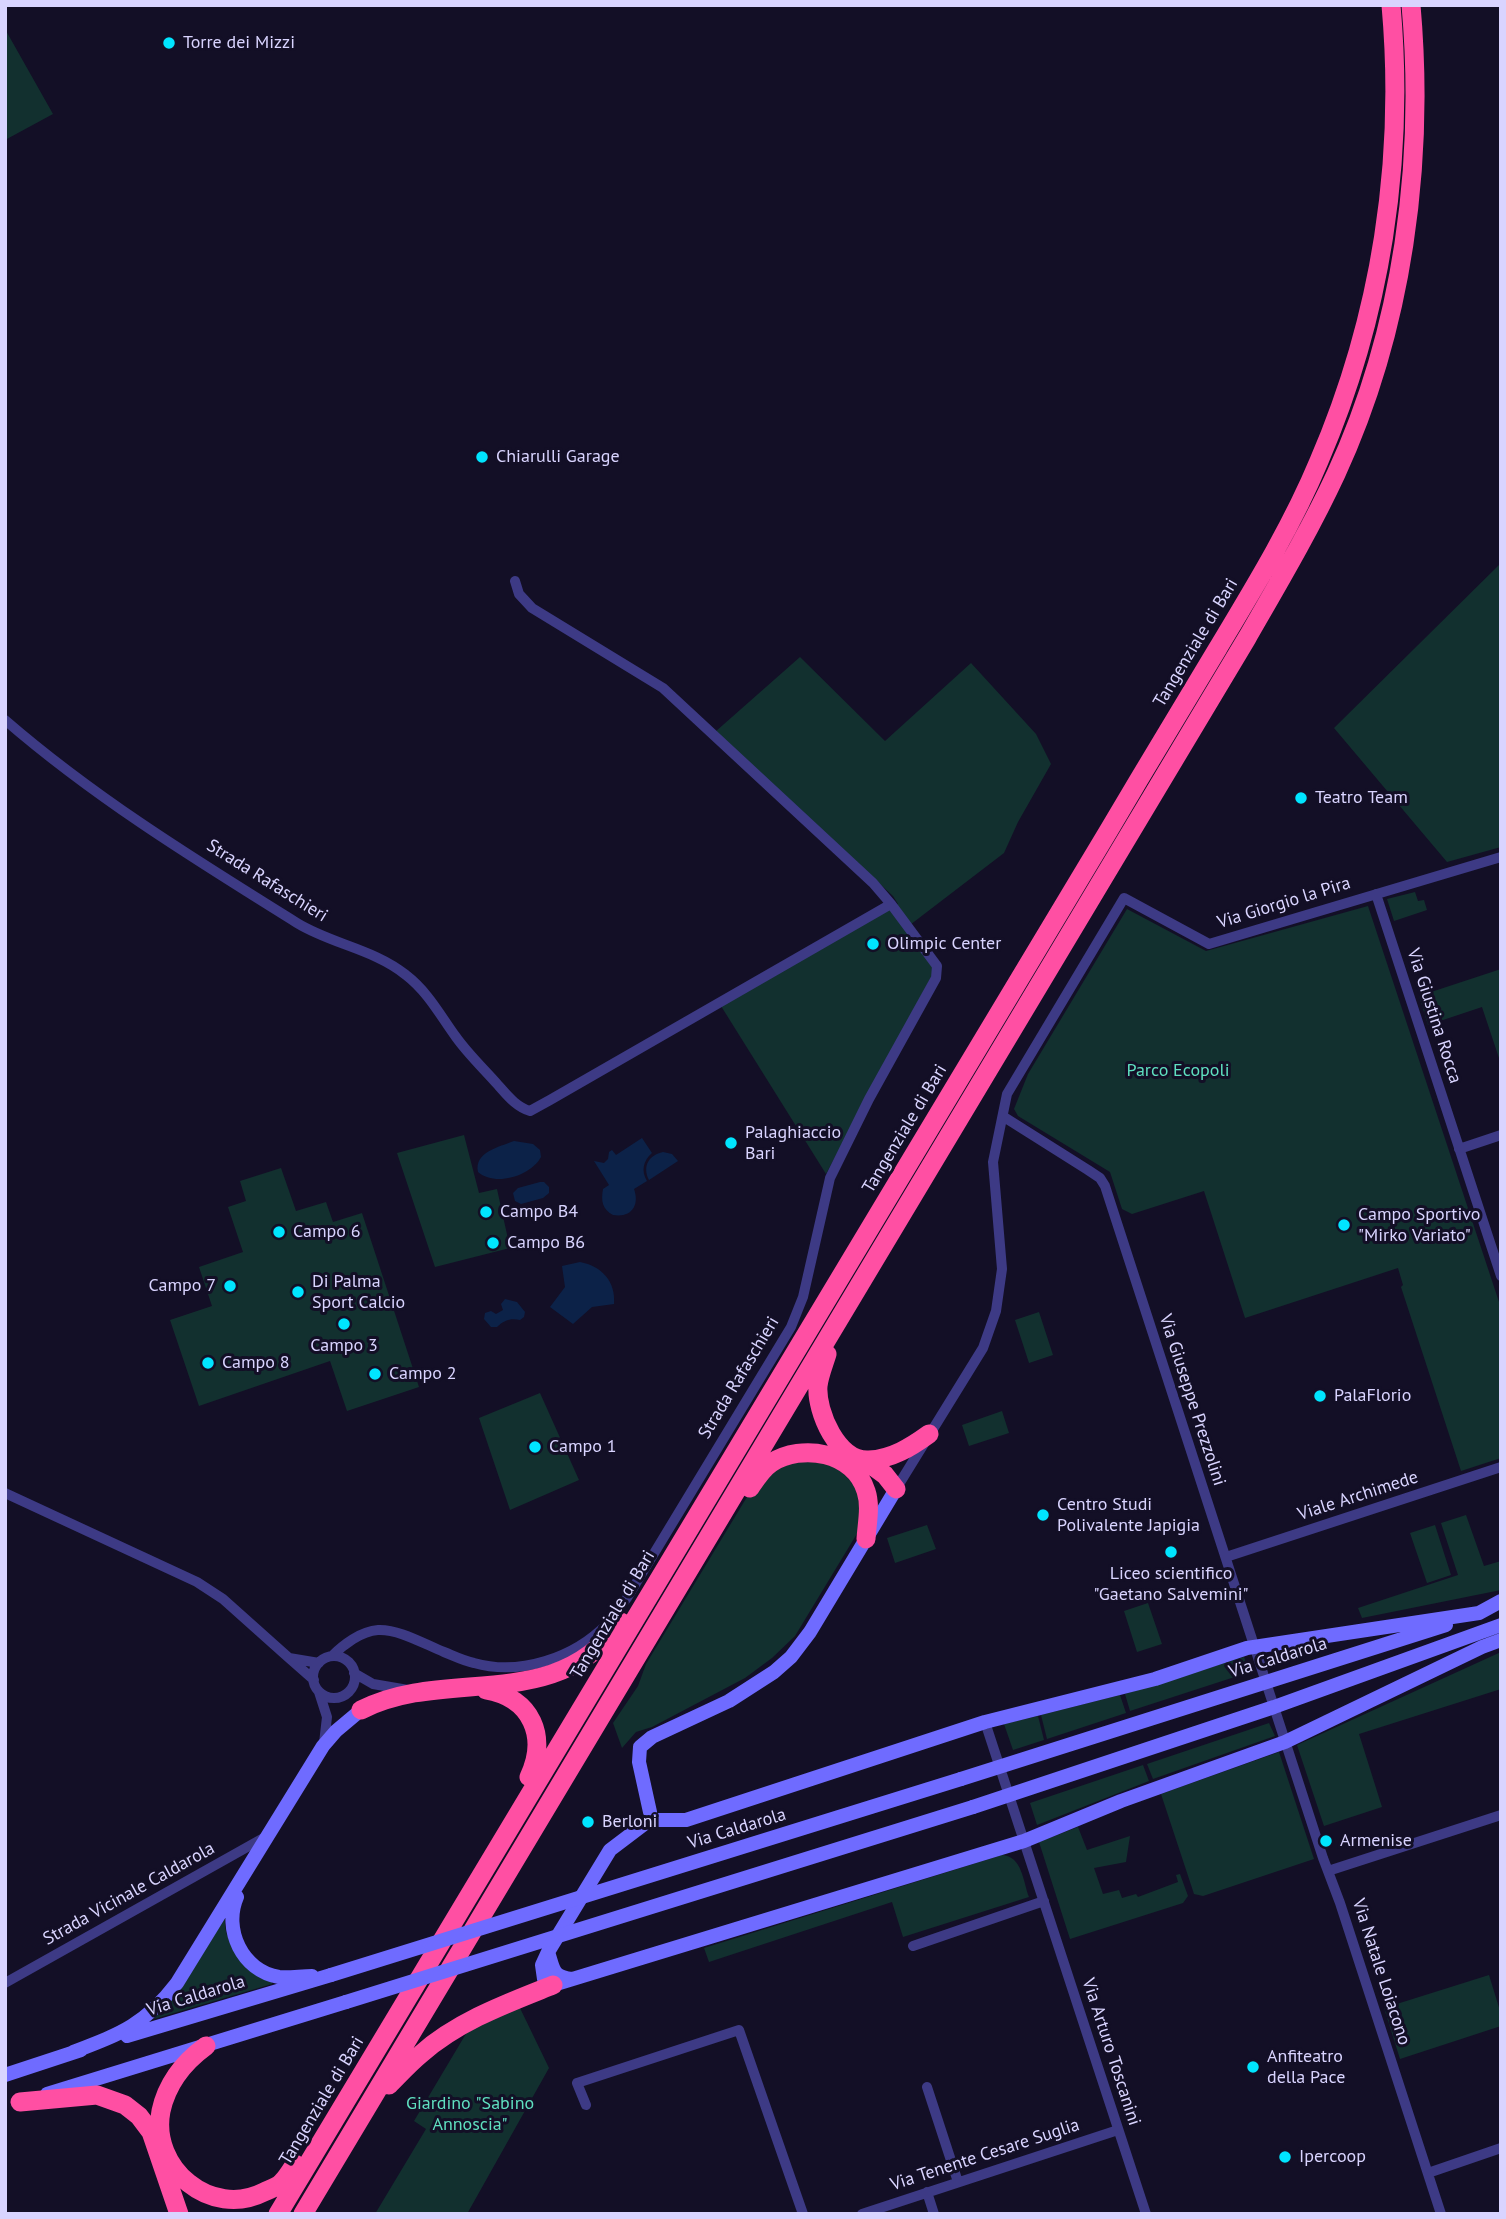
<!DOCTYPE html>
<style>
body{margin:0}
#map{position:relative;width:1506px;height:2219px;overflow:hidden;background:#130f26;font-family:"PT Sans",sans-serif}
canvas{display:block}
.frame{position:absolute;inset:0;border:7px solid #d9d4ff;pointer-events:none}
</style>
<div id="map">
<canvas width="1506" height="2219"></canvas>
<div class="frame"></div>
</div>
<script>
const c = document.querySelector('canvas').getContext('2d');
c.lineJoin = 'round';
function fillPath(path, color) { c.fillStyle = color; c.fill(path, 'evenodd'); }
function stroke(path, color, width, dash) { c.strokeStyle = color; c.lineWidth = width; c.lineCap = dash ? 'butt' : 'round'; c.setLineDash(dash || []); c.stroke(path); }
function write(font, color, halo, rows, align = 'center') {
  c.font = font + ' "PT Sans",sans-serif'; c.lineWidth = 6; c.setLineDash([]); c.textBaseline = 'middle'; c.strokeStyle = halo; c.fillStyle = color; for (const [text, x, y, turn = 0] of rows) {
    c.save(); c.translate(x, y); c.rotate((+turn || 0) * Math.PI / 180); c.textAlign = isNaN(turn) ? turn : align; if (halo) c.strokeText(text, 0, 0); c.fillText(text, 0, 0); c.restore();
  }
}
fillPath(new Path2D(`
 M 5,29 L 53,114 L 5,140 Z
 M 1501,563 L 1501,847 L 1447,862 L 1334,728 Z
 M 800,657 L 885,741 L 971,663 L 1036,734 L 1051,764 L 1018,822 L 1004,853 L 906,928 L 937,966 L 826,1174 L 721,1006 L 898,904 L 893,896 L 715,732 Z
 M 1415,892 L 1418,901 L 1424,900 L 1427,910 L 1394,921 L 1387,899 Z
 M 1368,906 L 1501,1308 L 1501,1458 L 1461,1471 L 1401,1287 L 1403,1285 L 1398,1268 L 1245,1318 L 1204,1191 L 1132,1214 L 1122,1209 L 1110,1172 L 1018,1116 L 1014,1109 L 1028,1074 L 1127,909 L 1206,951 Z
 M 1501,969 L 1501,1061 L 1500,1061 L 1482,1007 L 1428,1025 L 1419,996 Z
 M 464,1135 L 479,1193 L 497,1189 L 510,1248 L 435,1267 L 397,1153 Z
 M 281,1168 L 296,1211 L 326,1202 L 333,1222 L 362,1213 L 419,1387 L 347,1411 L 330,1361 L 199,1406 L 170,1320 L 212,1306 L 199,1267 L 243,1252 L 228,1207 L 246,1201 L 240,1181 Z
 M 1039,1312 L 1053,1355 L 1029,1363 L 1015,1320 Z
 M 540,1393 L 579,1480 L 510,1510 L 479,1418 Z
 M 1002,1411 L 1009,1433 L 969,1446 L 962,1425 Z
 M 789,1460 L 834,1464 L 862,1493 L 858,1532 L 795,1636 L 772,1658 L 745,1678 L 652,1727 L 636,1732 L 622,1748 L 613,1723 L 638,1686 L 646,1664 L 753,1487 Z
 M 1466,1515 L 1484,1566 L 1501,1561 L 1501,1590 L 1362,1618 L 1358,1608 L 1458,1575 L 1441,1523 Z
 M 927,1525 L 936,1549 L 895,1563 L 887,1538 Z
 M 1435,1525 L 1451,1575 L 1427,1583 L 1410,1533 Z
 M 1148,1603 L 1162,1644 L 1137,1652 L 1124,1611 Z
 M 1501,1652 L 1501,1689 L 1359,1734 L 1382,1807 L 1324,1826 L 1297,1745 Z
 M 1244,1657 L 1250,1672 L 1130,1711 L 1125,1694 Z
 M 1120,1695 L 1126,1713 L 1047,1739 L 1041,1715 Z
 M 1038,1716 L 1044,1740 L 1013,1750 L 1004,1724 Z
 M 1269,1723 L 1275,1736 L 1153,1779 L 1147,1764 Z
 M 1279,1752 L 1314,1859 L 1203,1896 L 1194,1894 L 1161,1794 Z
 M 1143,1765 L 1149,1781 L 1037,1825 L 1030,1803 Z
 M 1078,1827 L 1087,1850 L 1130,1836 L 1126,1862 L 1094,1868 L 1103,1894 L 1119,1890 L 1122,1898 L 1136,1894 L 1138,1897 L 1178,1882 L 1176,1875 L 1180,1874 L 1188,1896 L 1183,1903 L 1070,1939 L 1039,1842 Z
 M 1002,1855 C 1022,1856 1023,1881 1029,1897 L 903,1937 L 892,1902 L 709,1962 L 704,1948 Z
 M 225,1919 C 223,1949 251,1964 272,1981 L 272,1984 L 154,2019 Z
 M 1489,1975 L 1501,2014 L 1501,2026 L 1400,2059 L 1384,2008 Z
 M 519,2006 L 549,2068 L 467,2214 L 375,2214 L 426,2129 L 414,2121 L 467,2032 Z`), '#12302f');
fillPath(new Path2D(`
 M 642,1138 L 652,1153 C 643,1161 641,1171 647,1181 L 634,1189 C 640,1206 631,1218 613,1215 C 602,1209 601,1201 603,1189 L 609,1185 L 594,1161 L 604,1163 L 608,1159 L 609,1152 L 612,1150 L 616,1155 Z
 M 514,1141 L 533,1144 L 540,1150 L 541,1157 C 531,1176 495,1187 478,1172 C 474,1152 499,1147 514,1141 Z
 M 663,1152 L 672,1154 L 678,1161 L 649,1180 C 642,1166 649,1155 663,1152 Z
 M 540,1182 L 544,1182 L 549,1187 L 549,1193 L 543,1198 L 521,1204 L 515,1201 L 513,1193 L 518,1188 Z
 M 580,1262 C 602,1266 616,1282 614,1304 L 592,1307 L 573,1324 L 550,1307 L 565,1287 L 562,1266 Z
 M 505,1299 L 517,1302 L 525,1312 L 524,1317 L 520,1320 C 511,1318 504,1320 497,1327 L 491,1327 L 484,1319 L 485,1313 L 491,1311 L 496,1314 L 503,1310 L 501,1304 Z`), '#0c2248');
stroke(new Path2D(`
 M 515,581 L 519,594 L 532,608 L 663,688 L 873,883 L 891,904
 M 5,720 C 95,798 196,860 297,923 C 331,944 374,949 406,975 C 428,992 440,1015 456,1037 C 468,1054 484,1069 498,1085 C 507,1095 516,1107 530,1111 L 550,1100 L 891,904 L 937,966 L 936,978 L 869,1099 L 830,1178 L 803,1297 L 791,1327 L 627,1598 C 620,1607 614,1616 607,1624 C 574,1658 520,1676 474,1663 C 464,1661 454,1656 444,1652 C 424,1644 399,1629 378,1630 C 361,1631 343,1645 332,1656
 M 1376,894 L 1501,1276
 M 1004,1117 L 1088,1170 L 1100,1178 L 1105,1186 L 1323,1858 L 1340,1903 L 1441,2214
 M 1459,1149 L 1501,1135
 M 896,1489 L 983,1348 L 996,1311 L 1002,1269 L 993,1162 L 1007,1094 L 1124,898 L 1209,944 L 1501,857
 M 5,1493 L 197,1582 L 223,1599 L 289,1658
 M 1226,1557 L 1501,1467
 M313 1677a21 21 0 1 1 42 0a21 21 0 1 1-42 0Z
 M 354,1673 L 373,1684 L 408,1690
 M 314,1680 L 289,1658 L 319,1663
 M 319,1692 L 327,1717 L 324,1743
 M 985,1722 L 1146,2214
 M 1328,1871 L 1501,1815
 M 913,1946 L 1044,1901
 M 5,1983 L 267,1836
 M 927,2087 L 958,2182
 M 586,2105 L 577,2083 L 739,2030 L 803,2214
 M 1428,2173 L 1501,2148
 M 927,2192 L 934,2214
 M 862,2214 L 1118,2130`), '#3d3a85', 10);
stroke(new Path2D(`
 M 961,1779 L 1446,1625
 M 973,1807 L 1274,1707 L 1501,1625
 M 650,1812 L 639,1762 L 640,1747 L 652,1737 L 729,1701 L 774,1672 L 791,1657 L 810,1632 L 896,1489
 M 659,1820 L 686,1820 L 985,1722 L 1155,1679 L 1247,1648 L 1479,1613 L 1501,1601
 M 643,1825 L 610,1850 L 548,1952 L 542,1965 L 544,1979 L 553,1985 L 1024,1841 L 1121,1801 L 1285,1742 L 1482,1647 L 1501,1640
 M 237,1897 C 223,1929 242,1971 279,1977 C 289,1978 301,1976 312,1976
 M 548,1952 C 554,1970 552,1976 572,1979
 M 127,2036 L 331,1975
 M 73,2052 C 120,2034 145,2025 177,1983 L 323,1746 L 336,1731 L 361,1710
 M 5,2075 L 81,2050
 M 47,2094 L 346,2002`), '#6f6bff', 14);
stroke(new Path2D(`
 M 827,1354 C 824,1364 819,1376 818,1386 C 816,1412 838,1462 869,1460 C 892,1459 911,1447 929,1434
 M 866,1461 L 885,1475 L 896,1489
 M 750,1488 C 756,1479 762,1469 771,1463 C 802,1443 854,1452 866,1491 C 871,1506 867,1523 866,1539
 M 486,1690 C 532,1698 548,1737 529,1777
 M 361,1710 C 447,1666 556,1715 621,1622
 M 206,2046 C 184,2062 167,2083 161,2111 C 150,2168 211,2219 264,2192 C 270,2189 278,2187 282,2182 C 287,2177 291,2170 295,2164
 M 389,2085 C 400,2074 410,2063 421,2054 C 458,2021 508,2003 553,1985
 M 20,2102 L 97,2095 L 125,2105 L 139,2116 L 151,2132 L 179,2214
 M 278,2214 L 1109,830 C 1145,769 1182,708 1218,648 C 1254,588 1292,526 1319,461 C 1381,317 1405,161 1391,5
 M 303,2214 L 1247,638 C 1278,584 1310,530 1336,474 C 1403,329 1425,163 1411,5`), '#ff4fa3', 19);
stroke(new Path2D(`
 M 331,1975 L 961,1779
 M 346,2002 L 973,1807`), '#6f6bff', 14);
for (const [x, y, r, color] of [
 [169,43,7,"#00e5ff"],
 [482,457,7,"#00e5ff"],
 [1301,798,7,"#00e5ff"],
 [873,944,7,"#00e5ff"],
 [731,1143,7,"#00e5ff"],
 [486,1212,7,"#00e5ff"],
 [1344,1225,7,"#00e5ff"],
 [279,1232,7,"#00e5ff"],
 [493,1243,7,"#00e5ff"],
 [230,1286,7,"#00e5ff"],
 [298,1292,7,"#00e5ff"],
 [344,1324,7,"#00e5ff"],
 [208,1363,7,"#00e5ff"],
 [375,1374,7,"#00e5ff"],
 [1320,1396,7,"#00e5ff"],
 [535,1447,7,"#00e5ff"],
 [1043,1515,7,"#00e5ff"],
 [1171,1552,7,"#00e5ff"],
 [588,1822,7,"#00e5ff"],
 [1326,1841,7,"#00e5ff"],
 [1253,2067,7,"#00e5ff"],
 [1285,2157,7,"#00e5ff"]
]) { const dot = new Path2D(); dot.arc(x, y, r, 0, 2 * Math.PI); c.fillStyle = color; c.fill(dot); stroke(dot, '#130f26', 2.5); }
write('18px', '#d9d4ff', '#130f26', [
 ["Torre dei Mizzi",183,43],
 ["Chiarulli Garage",496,457],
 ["Teatro Team",1315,798],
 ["Olimpic Center",887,944],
 ["Palaghiaccio",745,1133],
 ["Bari",745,1154],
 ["Campo B4",500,1212],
 ["Campo Sportivo",1358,1215],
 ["\"Mirko Variato\"",1358,1236],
 ["Campo 6",293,1232],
 ["Campo B6",507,1243],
 ["Di Palma",312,1282],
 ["Sport Calcio",312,1303],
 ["Campo 7",216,1286,"right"],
 ["Campo 3",344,1346,"center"],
 ["Campo 8",222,1363],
 ["Campo 2",389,1374],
 ["PalaFlorio",1334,1396],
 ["Campo 1",549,1447],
 ["Centro Studi",1057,1505],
 ["Polivalente Japigia",1057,1526],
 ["Liceo scientifico",1171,1574,"center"],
 ["\"Gaetano Salvemini\"",1171,1595,"center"],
 ["Berloni",602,1822],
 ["Armenise",1340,1841],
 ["Anfiteatro",1267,2057],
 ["della Pace",1267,2078],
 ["Ipercoop",1299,2157]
], 'left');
write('18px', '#d9d4ff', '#130f26', [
 ["Tangenziale di Bari",1196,643,-59],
 ["Strada Rafaschieri",267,881,32],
 ["Via Giorgio la Pira",1284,903,-17],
 ["Via Giustina Rocca",1434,1016,72],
 ["Tangenziale di Bari",905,1129,-59],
 ["Strada Rafaschieri",739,1378,-59],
 ["Via Giuseppe Prezzolini",1192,1400,72],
 ["Viale Archimede",1358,1496,-18],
 ["Tangenziale di Bari",613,1615,-59],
 ["Via Caldarola",1278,1658,-17],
 ["Via Caldarola",737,1829,-17],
 ["Strada Vicinale Caldarola",129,1894,-29],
 ["Via Natale Loiacono",1381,1972,72],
 ["Via Caldarola",196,1996,-17],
 ["Via Arturo Toscanini",1111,2052,72],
 ["Tangenziale di Bari",322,2101,-59],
 ["Via Tenente Cesare Suglia",985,2155,-18]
]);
write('18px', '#5fe0c0', '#130f26', [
 ["Parco Ecopoli",1178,1071],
 ["Giardino \"Sabino",470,2104],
 ["Annoscia\"",470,2125]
]);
</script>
